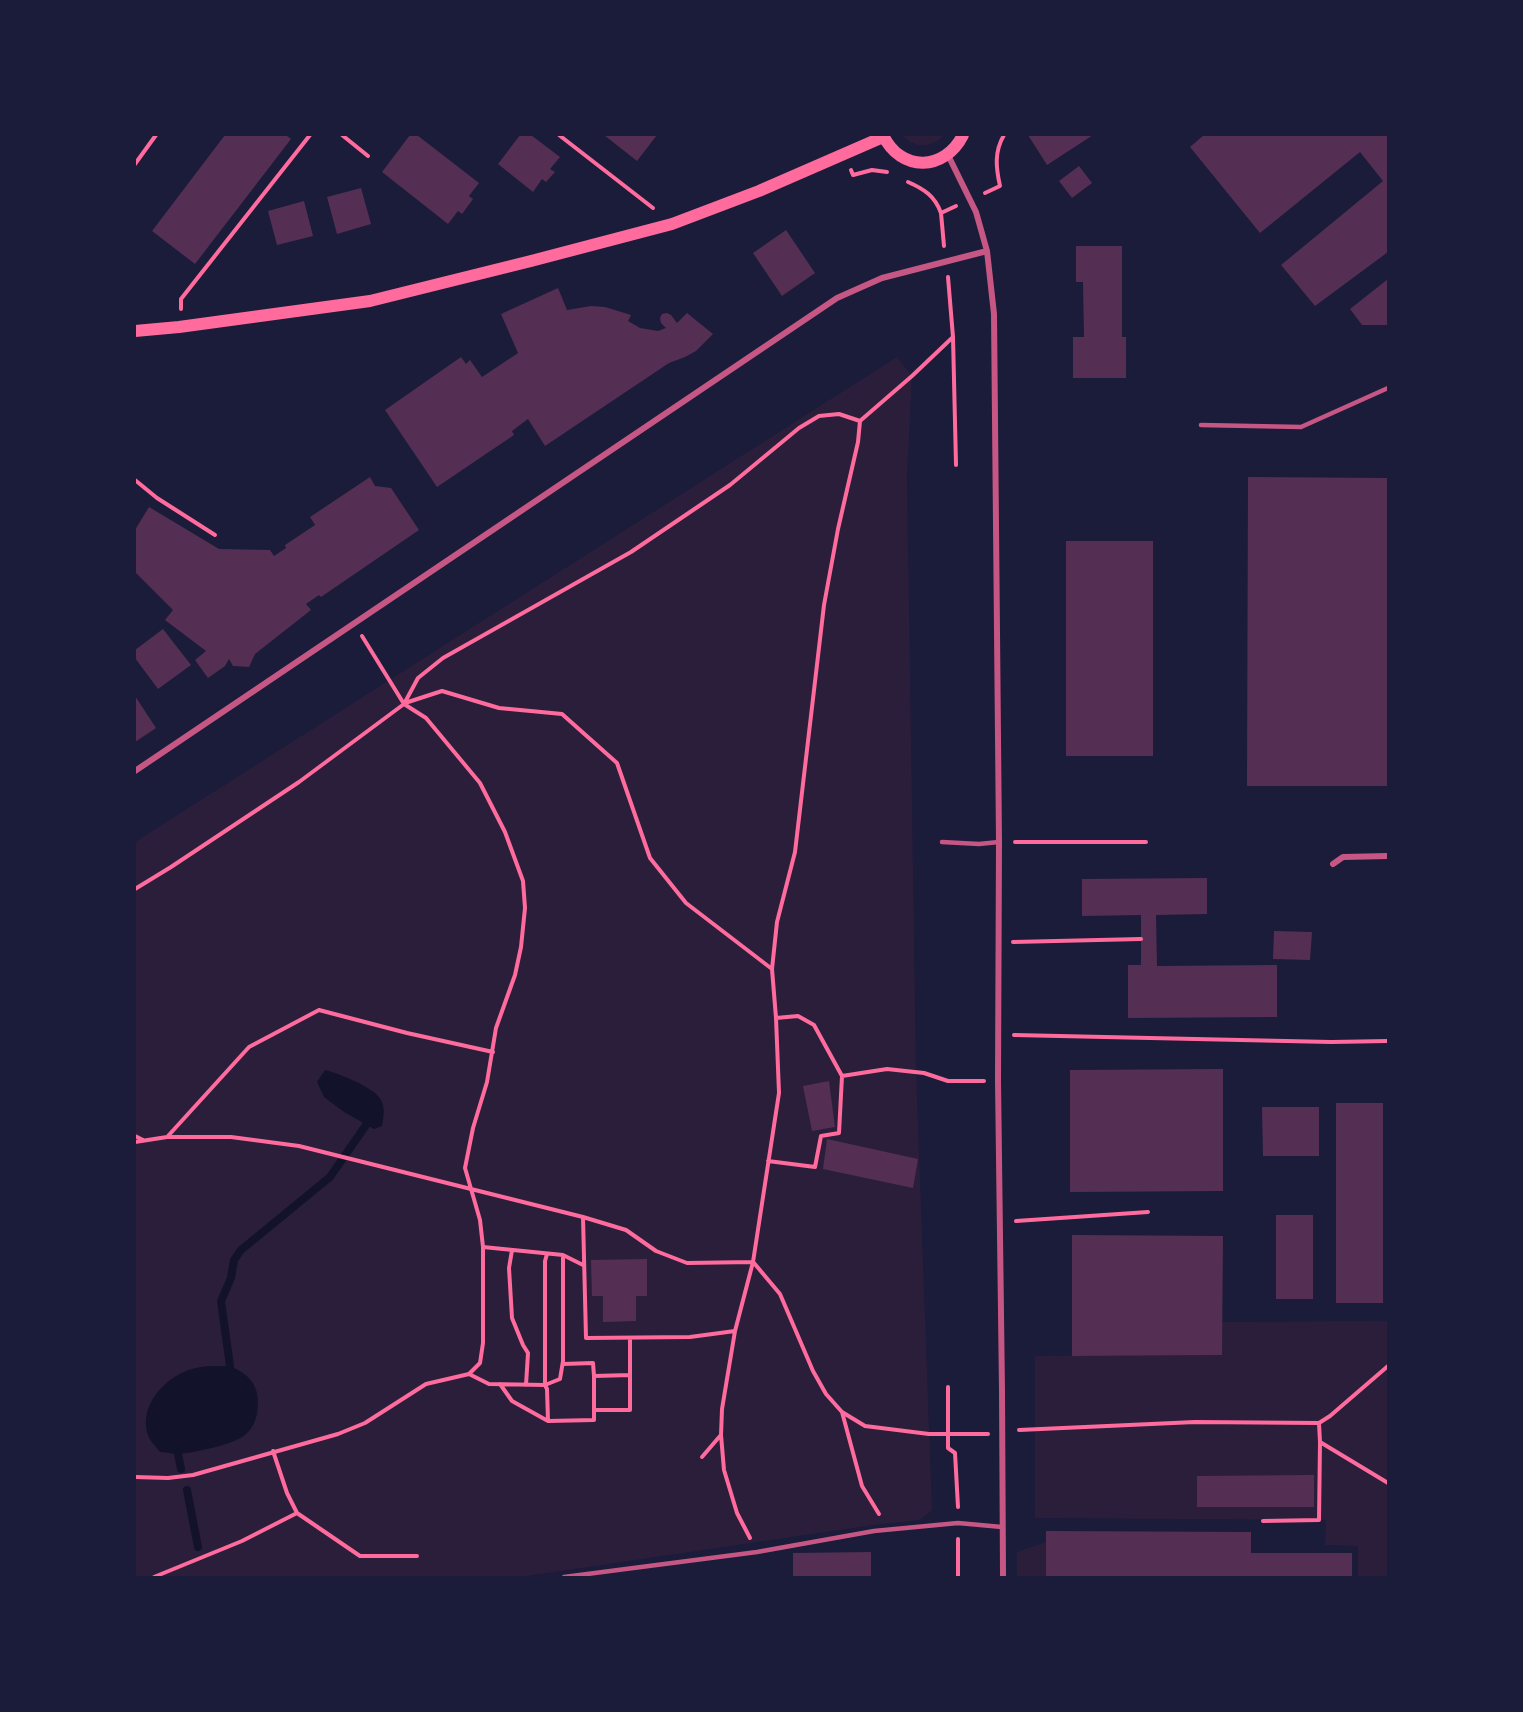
<!DOCTYPE html>
<style>
body{margin:0}
#map{position:relative;width:1523px;height:1712px;overflow:hidden;background:#1b1b3a;font-family:"Sofia Sans Condensed",sans-serif}
canvas{display:block}
.frame{position:absolute;inset:0;border:136px solid #1b1b3a;pointer-events:none}
</style>
<div id="map">
<canvas width="1523" height="1712"></canvas>
<div class="frame"></div>
</div>
<script>
const c = document.querySelector('canvas').getContext('2d');
c.lineJoin = 'round';
function fillPath(path, color) { c.fillStyle = color; c.fill(path, 'evenodd'); }
function stroke(path, color, width, dash) { c.strokeStyle = color; c.lineWidth = width; c.lineCap = dash ? 'butt' : 'round'; c.setLineDash(dash || []); c.stroke(path); }
fillPath(new Path2D(`
 M 902,135 L 944,135 C 931,149 915,149 902,135 Z
 M 897,357 L 912,376 L 907,474 L 916,1070 L 932,1510 L 920,1520 L 873,1525 L 520,1577 L 135,1577 L 135,842 Z
 M 1388,1321 L 1388,1577 L 1358,1577 L 1358,1546 L 1325,1545 L 1326,1520 L 1035,1518 L 1035,1356 L 1222,1355 L 1222,1322 Z
 M 1046,1542 L 1046,1577 L 1017,1577 L 1017,1552 Z`), '#2a1e3b');
fillPath(new Path2D(`
 M 325,1070 C 337,1073 345,1077 357,1082 C 379,1094 388,1099 382,1126 L 374,1129 L 344,1112 L 324,1097 L 317,1082 Z
 M 230,1366 C 253,1376 261,1389 257,1414 C 255,1423 251,1431 242,1437 C 230,1445 193,1453 178,1454 C 172,1454 166,1452 160,1452 C 157,1448 153,1444 151,1441 C 134,1410 164,1377 192,1369 C 204,1365 218,1366 230,1366 Z`), '#12122b');
stroke(new Path2D(`
 M 230,1366 L 221,1301 L 231,1278 L 234,1260 L 241,1250 L 330,1177 L 366,1125
 M 178,1454 L 181,1469
 M 187,1490 L 198,1547`), '#12122b', 8);
fillPath(new Path2D(`
 M 225,135 L 286,135 L 291,139 L 195,264 L 152,231 Z
 M 410,135 L 417,135 L 479,183 L 469,196 L 473,199 L 462,214 L 458,211 L 448,224 L 382,172 Z
 M 520,135 L 531,135 L 560,157 L 550,169 L 555,172 L 546,182 L 542,179 L 533,192 L 498,164 Z
 M 604,135 L 657,135 L 637,161 Z
 M 1028,135 L 1093,135 L 1047,165 Z
 M 1204,135 L 1388,135 L 1388,252 L 1315,306 L 1281,265 L 1383,181 L 1360,152 L 1260,233 L 1190,147 Z
 M 1079,166 L 1092,183 L 1072,198 L 1059,181 Z
 M 361,188 L 371,224 L 337,234 L 327,197 Z
 M 304,201 L 313,236 L 277,245 L 268,211 Z
 M 786,230 L 815,273 L 782,296 L 753,253 Z
 M 1076,246 L 1122,246 L 1122,337 L 1126,337 L 1126,378 L 1073,378 L 1073,337 L 1084,337 L 1083,282 L 1076,282 Z
 M 1388,279 L 1388,325 L 1362,325 L 1350,309 Z
 M 558,288 L 567,310 L 591,306 L 605,307 L 631,315 L 628,321 L 640,328 L 658,331 L 666,328 L 661,323 L 660,318 L 662,314 L 667,313 L 671,315 L 677,323 L 687,313 L 713,334 L 696,351 L 685,357 L 669,363 L 545,446 L 528,419 L 512,431 L 514,435 L 437,487 L 385,410 L 461,357 L 466,364 L 470,360 L 482,377 L 518,353 L 501,314 Z
 M 370,477 L 375,486 L 391,488 L 419,530 L 321,597 L 319,595 L 306,604 L 311,610 L 255,654 L 249,667 L 233,666 L 229,659 L 225,666 L 208,678 L 195,660 L 206,651 L 165,620 L 173,610 L 135,572 L 135,530 L 149,507 L 219,549 L 270,550 L 274,556 L 286,548 L 285,545 L 315,525 L 310,517 Z
 M 1248,477 L 1388,478 L 1388,786 L 1247,786 Z
 M 1066,541 L 1153,541 L 1153,756 L 1066,756 Z
 M 163,629 L 191,665 L 158,689 L 135,658 L 135,650 Z
 M 135,696 L 156,728 L 135,742 Z
 M 1207,878 L 1207,914 L 1156,915 L 1157,966 L 1277,965 L 1277,1017 L 1128,1018 L 1128,965 L 1141,965 L 1141,915 L 1082,916 L 1082,879 Z
 M 1274,931 L 1312,932 L 1310,960 L 1273,959 Z
 M 1223,1069 L 1223,1191 L 1070,1192 L 1070,1070 Z
 M 829,1081 L 835,1127 L 812,1131 L 803,1086 Z
 M 1336,1103 L 1383,1103 L 1383,1303 L 1336,1303 Z
 M 1262,1107 L 1319,1107 L 1319,1156 L 1263,1156 Z
 M 827,1139 L 918,1159 L 913,1188 L 823,1169 Z
 M 1276,1215 L 1313,1215 L 1313,1299 L 1276,1299 Z
 M 1072,1235 L 1223,1236 L 1222,1355 L 1072,1356 Z
 M 647,1259 L 647,1296 L 636,1296 L 636,1321 L 603,1322 L 603,1296 L 592,1296 L 591,1260 Z
 M 1314,1475 L 1314,1507 L 1197,1507 L 1197,1476 Z
 M 1046,1531 L 1251,1532 L 1251,1553 L 1352,1553 L 1352,1577 L 1046,1577 Z
 M 871,1552 L 871,1577 L 793,1577 L 793,1553 Z`), '#542f53');
stroke(new Path2D(`
 M 342,135 L 368,156
 M 559,135 L 653,208
 M 135,164 L 156,135
 M 851,170 L 853,175 L 872,170 L 887,172
 M 908,182 C 924,189 935,196 941,213
 M 985,193 L 1000,186 C 996,168 994,152 1004,135
 M 944,246 L 941,213 L 956,206
 M 948,277 L 953,337 L 956,465
 M 181,309 L 181,299 L 310,135
 M 135,480 L 157,498 L 215,535
 M 405,703 L 442,691 L 499,708 L 562,714 L 617,763 L 650,858 L 686,903 L 772,969
 M 1015,842 L 1146,842
 M 135,889 L 171,867 L 299,782 L 404,704 L 418,678 L 443,658 L 631,552 L 730,485 L 799,428 L 819,416 L 839,414 L 860,421
 M 1013,942 L 1141,939
 M 776,1018 L 798,1016 L 814,1025 L 842,1076 L 887,1069 L 924,1073 L 948,1081 L 984,1081
 M 1014,1035 L 1331,1042 L 1388,1041
 M 135,1136 L 143,1140
 M 168,1136 L 249,1047 L 319,1010 L 407,1033 L 493,1052
 M 135,1142 L 167,1137 L 231,1137 L 299,1146 L 583,1217 L 626,1230 L 656,1251 L 687,1263 L 753,1262
 M 768,1161 L 815,1167 L 821,1136 L 839,1133 L 842,1076
 M 583,1217 L 586,1338 L 690,1337 L 735,1331
 M 1016,1221 L 1148,1212
 M 483,1247 L 563,1255 L 583,1265
 M 512,1250 L 509,1268 L 512,1318 L 523,1345 L 528,1353 L 526,1385
 M 547,1254 L 545,1261 L 545,1385 L 547,1389 L 548,1421 L 594,1420 L 594,1410 L 630,1410 L 630,1338
 M 754,1263 L 780,1294 L 813,1371 L 826,1394 L 842,1412 L 865,1426 L 929,1434 L 988,1434
 M 563,1364 L 593,1363 L 594,1376 L 630,1375
 M 469,1374 L 489,1384 L 545,1385 L 560,1379 L 563,1361 L 563,1255
 M 594,1376 L 594,1410
 M 500,1384 L 512,1401 L 548,1421
 M 948,1387 L 948,1448 L 955,1453 L 958,1507
 M 842,1412 L 862,1486 L 879,1514
 M 1319,1423 L 1320,1442 L 1388,1483
 M 1019,1430 L 1195,1422 L 1319,1423 L 1330,1416 L 1388,1366
 M 273,1451 L 287,1493 L 297,1513 L 360,1556 L 417,1556
 M 702,1457 L 720,1436
 M 135,1477 L 168,1478 L 193,1475 L 338,1434 L 365,1423 L 426,1384 L 469,1374 L 480,1363 L 483,1343 L 483,1247 L 480,1220 L 465,1168 L 473,1128 L 487,1082 L 496,1028 L 515,975 L 521,947 L 525,908 L 523,881 L 505,832 L 480,783 L 426,718 L 404,704 L 362,636
 M 1263,1521 L 1319,1520 L 1320,1442
 M 750,1538 L 737,1513 L 724,1470 L 721,1435 L 722,1409 L 735,1331 L 753,1262 L 779,1093 L 776,1018 L 772,969 L 777,922 L 795,852 L 824,605 L 838,529 L 858,442 L 860,421 L 912,376 L 953,337
 M 958,1539 L 958,1577
 M 154,1577 L 242,1541 L 297,1513`), '#ff6b9d', 4);
stroke(new Path2D(`
 M 1201,425 L 1301,427 L 1388,388
 M 942,842 L 979,844 L 999,842
 M 564,1577 L 757,1552 L 874,1531 L 958,1523 L 1002,1527`), '#c65784', 4.5);
stroke(new Path2D(`
 M 948,155 L 976,212 L 987,251 L 994,314 L 999,842 L 998,1081 L 1002,1390 L 1003,1577
 M 135,771 L 837,298 L 882,278 L 987,251
 M 1333,864 L 1343,857 L 1388,856`), '#c65784', 6);
stroke(new Path2D(`
 M 883,135 C 901,173 945,171 963,135
 M 135,331 L 179,327 L 370,301 L 531,261 L 672,224 L 759,191 L 883,137`), '#ff6b9d', 12);
</script>
